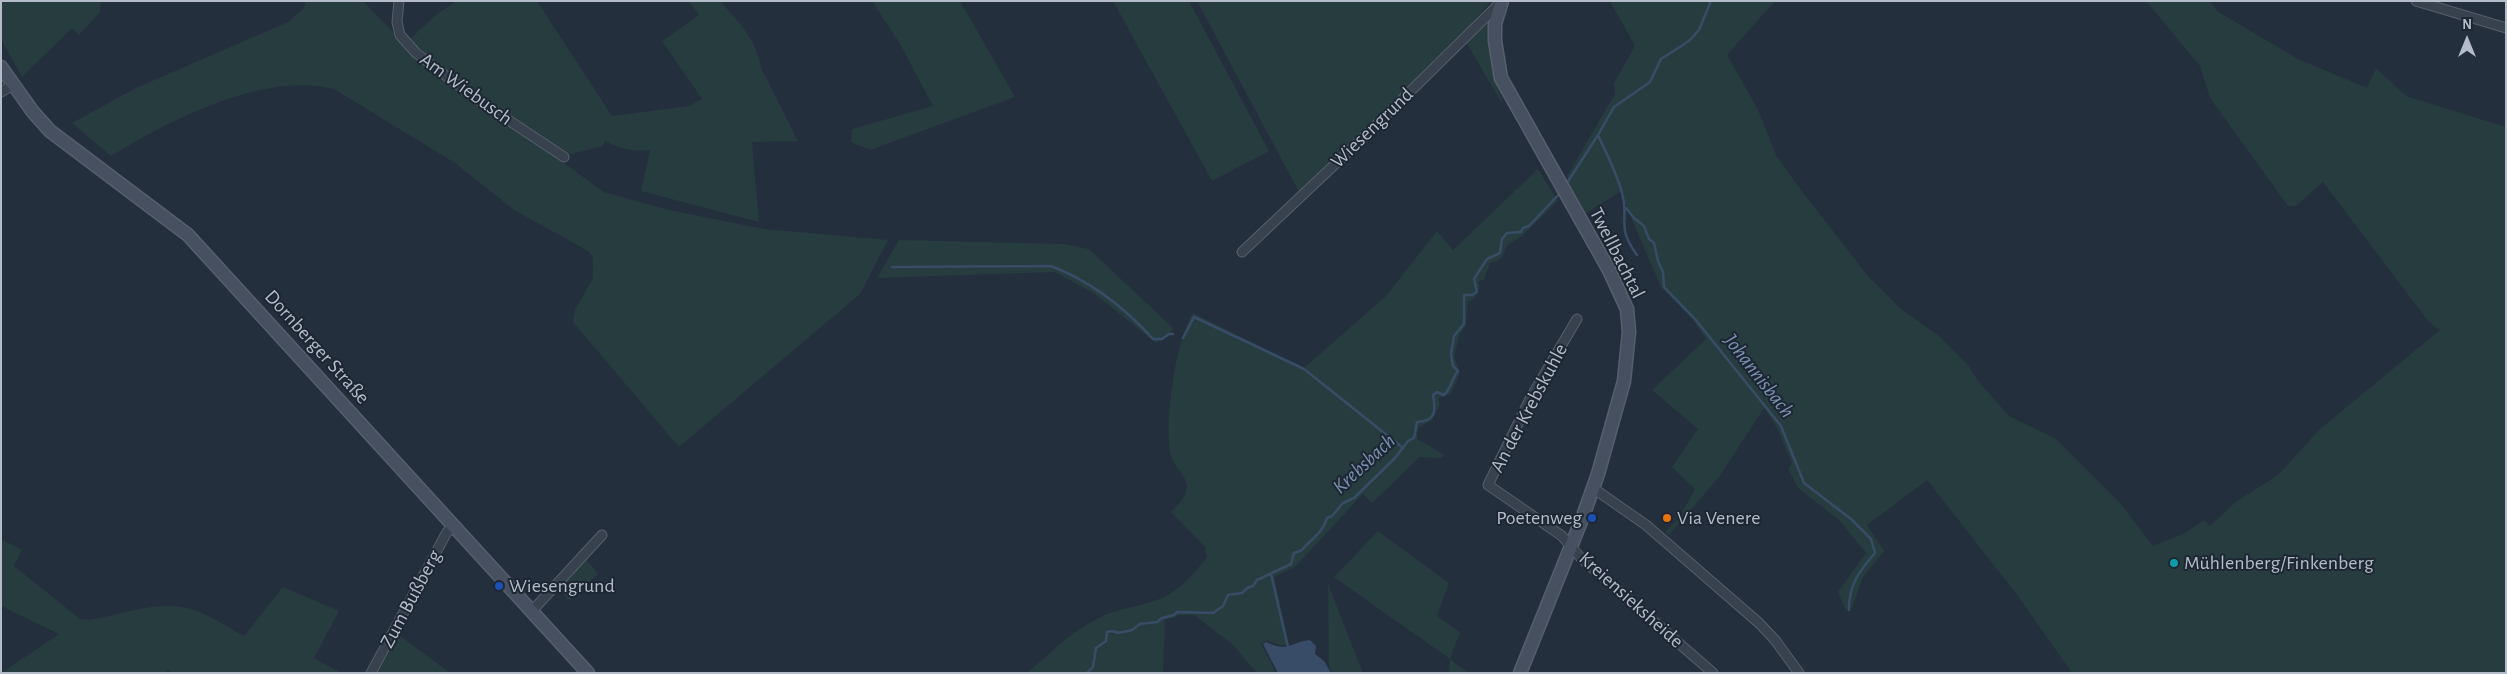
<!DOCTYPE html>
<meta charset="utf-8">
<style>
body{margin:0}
#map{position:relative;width:2507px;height:674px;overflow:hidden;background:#242f3e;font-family:"Alegreya Sans",sans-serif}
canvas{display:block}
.frame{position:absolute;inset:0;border:2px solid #b4bcc9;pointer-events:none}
.north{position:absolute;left:2442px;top:15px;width:50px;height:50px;-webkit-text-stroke:4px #1d2633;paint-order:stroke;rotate:0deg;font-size:14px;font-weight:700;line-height:20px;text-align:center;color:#b4bcc9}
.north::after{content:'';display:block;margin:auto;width:18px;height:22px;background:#b4bcc9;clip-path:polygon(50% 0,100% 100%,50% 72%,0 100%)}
</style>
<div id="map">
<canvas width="2507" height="674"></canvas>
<div class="frame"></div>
<div class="north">N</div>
</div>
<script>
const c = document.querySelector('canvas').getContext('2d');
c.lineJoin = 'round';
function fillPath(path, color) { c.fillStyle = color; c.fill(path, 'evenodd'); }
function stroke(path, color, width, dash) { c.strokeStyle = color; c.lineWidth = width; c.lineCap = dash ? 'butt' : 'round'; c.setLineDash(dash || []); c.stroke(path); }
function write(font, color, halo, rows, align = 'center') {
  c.font = font + ' "Alegreya Sans",sans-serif'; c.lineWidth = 4; c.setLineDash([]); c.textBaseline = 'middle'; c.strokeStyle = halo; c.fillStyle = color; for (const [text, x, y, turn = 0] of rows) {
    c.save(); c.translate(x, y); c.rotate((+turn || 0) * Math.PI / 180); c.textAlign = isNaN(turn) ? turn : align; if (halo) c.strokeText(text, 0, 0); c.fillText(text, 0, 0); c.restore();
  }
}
fillPath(new Path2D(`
 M 5,1 L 101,1 L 100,12 L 79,35 L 72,28 L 22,77 L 1,39 L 1,5 Z
 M 306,1 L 363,1 L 418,58 L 604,192 L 669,210 L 764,229 L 888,240 L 860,294 L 679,447 L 573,322 L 575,310 L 593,278 L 593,257 L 588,251 L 514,210 L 455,163 L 334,89 C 264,71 170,120 111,156 L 72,123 L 136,88 L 288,22 L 303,9 Z
 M 457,1 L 537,1 L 612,116 L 689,106 L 702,99 L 662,41 L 699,15 L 689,1 L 720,1 C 737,20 758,41 761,68 L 798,141 L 752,142 L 759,222 L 641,191 L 650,150 C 632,152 621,149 605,141 L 603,146 L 567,155 L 496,108 L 421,53 L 409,40 L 438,13 Z
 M 872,1 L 960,1 L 1015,97 L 870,150 L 851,142 L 852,129 L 933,106 L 900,44 Z
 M 1113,1 L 1189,1 L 1269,151 L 1212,181 Z
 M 1197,1 L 1491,1 L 1465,31 L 1299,192 Z
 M 1613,1 L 1775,1 L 1727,55 L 1758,110 L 1776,155 L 1798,186 L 1868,276 L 1901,309 L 1939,336 L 1968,365 L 1978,381 L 2009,416 L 2056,439 L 2120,503 L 2153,546 L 2185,533 L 2204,520 L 2210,526 L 2237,501 L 2278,475 L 2320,429 L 2440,330 L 2428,321 L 2323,182 L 2296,206 L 2288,206 L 2210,98 L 2200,66 L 2146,1 L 2210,1 L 2217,11 L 2298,59 L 2367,88 L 2376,68 L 2406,96 L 2506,127 L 2506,673 L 2072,673 L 2018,596 L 1927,480 L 1867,525 L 1884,551 L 1863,577 L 1852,608 L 1846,611 L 1838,592 L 1866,553 L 1839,520 L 1798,488 L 1788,469 L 1792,463 L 1777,428 L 1764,408 L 1719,477 L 1669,535 L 1665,532 L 1679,518 L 1695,489 L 1672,467 L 1698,429 L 1652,390 L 1706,339 L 1692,319 L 1661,287 L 1620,192 L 1586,213 L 1570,186 L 1567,176 L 1615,94 L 1614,83 L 1635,46 L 1611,3 Z
 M 1484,24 L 1488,25 C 1487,54 1495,78 1503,105 L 1466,42 Z
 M 1538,169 L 1558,201 L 1522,236 L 1507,245 C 1504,255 1500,262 1490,263 L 1484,279 L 1478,282 L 1480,286 L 1474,299 L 1468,302 L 1466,325 L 1459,336 L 1454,356 L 1460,373 L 1451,394 L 1438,398 L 1440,404 L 1432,420 L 1418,428 L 1417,439 L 1445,455 L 1441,458 L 1420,457 L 1372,503 L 1363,494 L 1295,567 L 1274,577 L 1289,645 L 1280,645 L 1267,640 L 1261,644 L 1276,673 L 1257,673 L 1233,645 L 1194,615 L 1177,615 L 1174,618 L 1165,619 L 1163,673 L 1027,673 C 1049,654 1071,632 1097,619 C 1117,608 1141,607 1162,598 C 1181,589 1194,574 1207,557 L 1205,547 L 1171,512 C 1178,504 1186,498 1187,487 C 1187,476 1174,467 1171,456 C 1164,424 1175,341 1193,313 L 1304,368 L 1386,296 L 1437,231 L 1453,250 Z
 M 899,240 L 1064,244 L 1089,249 L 1173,328 L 1169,336 L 1156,343 L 1095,294 L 1055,272 L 877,278 Z
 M 1378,531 L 1449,583 L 1437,616 L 1460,632 L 1450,659 L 1468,673 L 1449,673 L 1450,659 L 1334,577 Z
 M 1,539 L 22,550 L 14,566 L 80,619 L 90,620 C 123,614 164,598 197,611 C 213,617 229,628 244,636 L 283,587 L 339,611 L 314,658 L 341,673 L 172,673 L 168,670 L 165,673 L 1,673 L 59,634 L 1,606 Z
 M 586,559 L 598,574 L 569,601 L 558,588 Z
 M 1328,584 L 1363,673 L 1332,673 L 1329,666 Z
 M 399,635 L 450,673 L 377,673 Z`), '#263c3f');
fillPath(new Path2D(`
 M 1310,640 L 1316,646 L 1315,654 L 1324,661 L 1331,673 L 1278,673 L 1263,644 L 1266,642 C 1289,653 1290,642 1310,640 Z`), '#394c67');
stroke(new Path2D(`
 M 1565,186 L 1598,135
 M 1626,208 L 1634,218 L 1644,226 L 1649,239 L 1654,243 L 1658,261 L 1663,272 L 1664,287 L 1695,319 L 1781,426 L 1804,483 L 1851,519 L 1871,539 L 1875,553 C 1860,570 1848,586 1849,610
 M 1637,255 C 1615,225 1630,221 1622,193 C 1617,173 1606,153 1598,135 L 1614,107 L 1650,82 L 1661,59 L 1689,41 L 1699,30 L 1711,1
 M 892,267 L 1051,266 C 1090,281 1125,308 1153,339 L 1162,339 L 1169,334 L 1173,334
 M 1183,338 L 1194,317 L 1304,369 L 1403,448
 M 1271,574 L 1288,647
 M 1087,673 L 1093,667 L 1096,648 L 1106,641 L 1107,632 L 1113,631 L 1118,633 L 1132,630 L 1140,624 L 1157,622 L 1162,618 L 1174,615 L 1177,612 L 1213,613 L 1223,606 L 1228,595 L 1242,593 L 1247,588 L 1253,586 L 1257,580 L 1291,564 L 1294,553 L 1302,550 C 1311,539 1323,533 1327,518 L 1332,516 L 1343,503 L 1354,498 L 1395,458 L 1408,441 L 1414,438 L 1417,422 C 1436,421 1436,411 1433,395 L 1437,392 L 1444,395 C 1451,389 1452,378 1458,371 L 1453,366 L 1451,354 L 1454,336 L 1464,324 L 1464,295 L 1472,295 L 1477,292 L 1474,279 L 1487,259 L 1500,253 L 1502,239 L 1507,233 L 1521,232 L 1523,228 L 1529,226 L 1561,192`), '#394c67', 2.5);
const street = new Path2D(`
 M 399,1 L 397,22 L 400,35 L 416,53 L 475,98 L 564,157
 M 2416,1 L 2506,28
 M 1,92 L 13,85
 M 1242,252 L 1365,136 L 1500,3
 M 1577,319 L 1531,397 L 1488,485 L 1562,536 L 1580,557 L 1713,673
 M 1593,488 L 1646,525 L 1759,623 L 1775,640 L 1799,673
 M 532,611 L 602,535
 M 371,673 L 447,532 L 454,526`);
const secondary = new Path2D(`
 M 1502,1 L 1495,24 L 1495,41 L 1501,78 L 1609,270 L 1627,309 L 1629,332 L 1624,381 L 1598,474 L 1582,519 L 1520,673
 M 1,67 L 33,112 L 50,131 L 188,235 L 588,673`);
stroke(street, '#565f6c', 11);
stroke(secondary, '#565f6c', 15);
stroke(street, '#38414e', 9);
stroke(secondary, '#465061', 12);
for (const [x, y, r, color] of [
 [1592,518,5,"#1a4fb4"],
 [1667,518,5,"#e8710a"],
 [2174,563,5,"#0f9aa8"],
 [499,586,5,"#1a4fb4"]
]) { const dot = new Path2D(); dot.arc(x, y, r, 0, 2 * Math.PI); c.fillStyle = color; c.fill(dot); stroke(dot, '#1d2633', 2); }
write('20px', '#b4bcc9', '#1d2633', [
 ["Am Wiebusch",466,89,36],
 ["Wiesengrund",1372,128,-44],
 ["Twellbachtal",1617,253,63],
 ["Dornberger Straße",317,347,48],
 ["An der Krebskuhle",1529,408,-62],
 ["Zum Bußberg",411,599,-62],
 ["Kreiensieksheide",1631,600,42]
]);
write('20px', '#b4bcc9', '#1d2633', [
 ["Poetenweg",1582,518,"right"],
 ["Via Venere",1677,518],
 ["Mühlenberg/Finkenberg",2184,563],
 ["Wiesengrund",509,586]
], 'left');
write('italic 21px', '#7c92b1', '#1d2633', [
 ["Johannisbach",1759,376,52],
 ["Krebsbach",1364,464,-43]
]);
</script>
